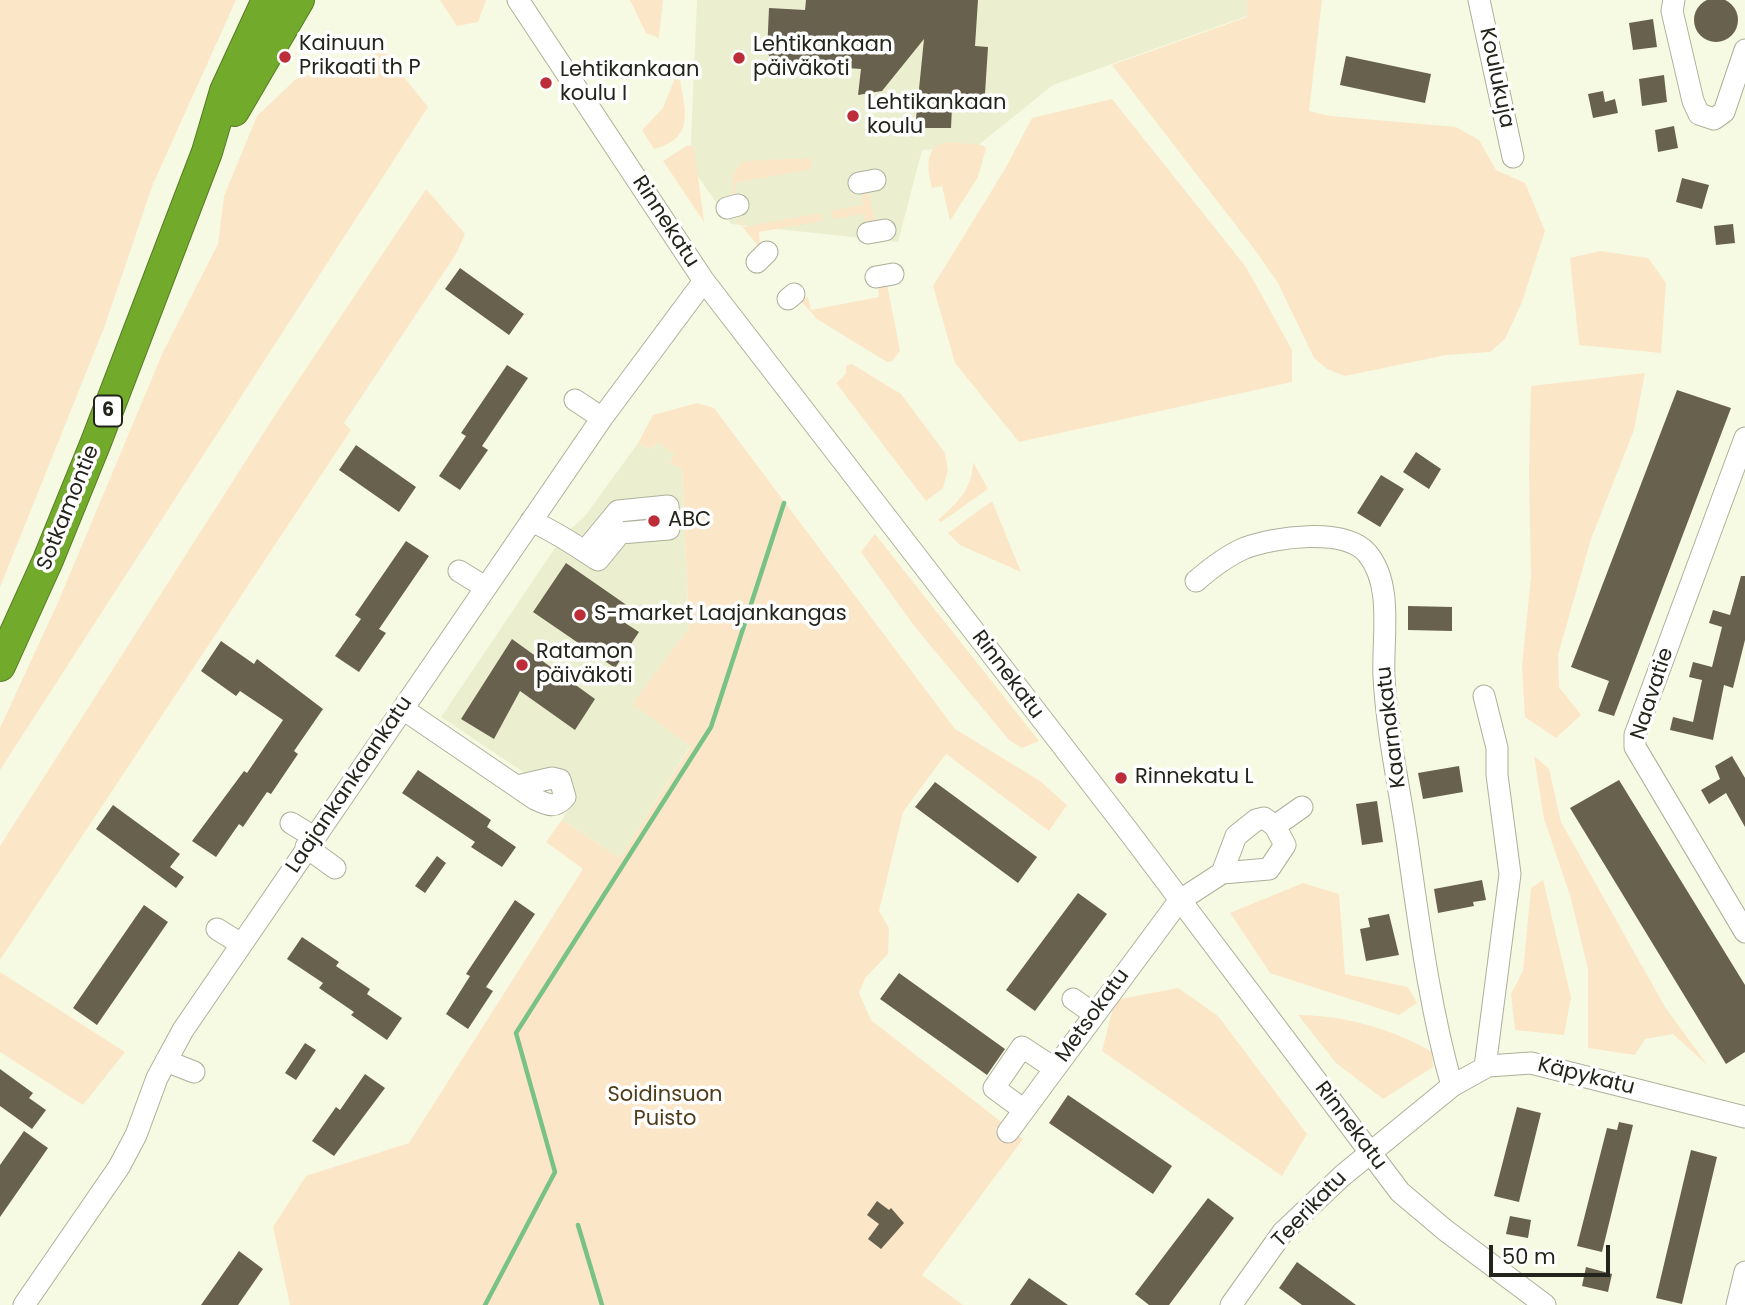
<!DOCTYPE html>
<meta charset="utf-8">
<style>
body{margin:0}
#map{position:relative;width:1745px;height:1305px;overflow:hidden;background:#f7fae2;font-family:Poppins,sans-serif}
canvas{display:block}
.scale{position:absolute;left:1489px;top:1245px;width:121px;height:32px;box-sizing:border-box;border:4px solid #23241b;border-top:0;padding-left:9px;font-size:21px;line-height:24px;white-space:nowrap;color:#23241b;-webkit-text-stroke:5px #fff;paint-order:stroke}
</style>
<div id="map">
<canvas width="1745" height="1305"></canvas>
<div class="scale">50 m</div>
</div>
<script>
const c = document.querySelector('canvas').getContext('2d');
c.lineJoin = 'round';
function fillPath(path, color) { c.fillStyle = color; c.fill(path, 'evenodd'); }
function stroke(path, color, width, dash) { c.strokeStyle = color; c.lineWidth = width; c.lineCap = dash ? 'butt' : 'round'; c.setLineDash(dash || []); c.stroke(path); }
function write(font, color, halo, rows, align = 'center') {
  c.font = font + ' Poppins,sans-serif'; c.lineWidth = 7; c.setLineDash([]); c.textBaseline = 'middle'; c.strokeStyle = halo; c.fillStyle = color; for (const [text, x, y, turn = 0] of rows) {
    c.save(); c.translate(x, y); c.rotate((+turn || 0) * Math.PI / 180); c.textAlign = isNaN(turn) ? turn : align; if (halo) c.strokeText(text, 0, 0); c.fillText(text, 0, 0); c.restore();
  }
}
fillPath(new Path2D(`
 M 697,0 L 1247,0 L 1247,16 L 1053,85 L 976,147 L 922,150 L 898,242 L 731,224 L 690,165 Z
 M 658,442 L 674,454 L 670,464 L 682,468 L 689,628 L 633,704 L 691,745 L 620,858 L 562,820 L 571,804 L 441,717 L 563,536 L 585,516 L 638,443 L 650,449 Z`), '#ebefd0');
fillPath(new Path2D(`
 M 0,0 L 236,0 L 153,184 L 104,328 L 0,587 Z
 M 440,0 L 486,0 L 478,22 L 457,26 Z
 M 630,0 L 663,0 L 659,38 L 646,33 Z
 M 1247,0 L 1322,0 L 1309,111 L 1330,116 L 1456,127 L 1479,140 L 1496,170 L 1525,183 L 1545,231 L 1522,302 L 1505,339 L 1490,352 L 1446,355 L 1345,376 L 1327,369 L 1314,358 L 1278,283 L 1255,250 L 1112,65 L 1247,17 Z
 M 383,51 L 428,107 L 0,770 L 0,728 L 59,600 L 163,352 L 218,244 L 224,196 L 257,116 L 296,79 Z
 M 679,68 C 681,103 701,137 654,149 L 642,130 L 663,108 Z
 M 1112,99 L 1246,267 L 1292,350 L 1292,382 L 1019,442 L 955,363 L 933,286 L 1005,169 L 1032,118 Z
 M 947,142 L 982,145 L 986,148 L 978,177 L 950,221 L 942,186 L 932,188 C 927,169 924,146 947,142 Z
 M 688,145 L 694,147 L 704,222 L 663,161 Z
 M 810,158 L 812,169 L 735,183 L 736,196 L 733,194 L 732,176 L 743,161 Z
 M 426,189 L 465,234 L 456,254 L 344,423 L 351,430 L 0,960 L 0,846 L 277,412 Z
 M 868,191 L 875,221 L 873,224 L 866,223 L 864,214 L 832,219 L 831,211 L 863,205 L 862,194 Z
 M 821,213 L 823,221 L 759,232 L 760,248 L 738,222 L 738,219 L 739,216 L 743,227 Z
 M 1600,251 L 1648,258 L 1666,283 L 1661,353 L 1579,345 L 1570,258 Z
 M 887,284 L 900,351 L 892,361 L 887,362 L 817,319 L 799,299 L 808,297 L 811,310 L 879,297 L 878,286 Z
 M 852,364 L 901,394 L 945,453 L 948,470 L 943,488 L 926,501 L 836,383 L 846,374 L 846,366 Z
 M 1645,373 L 1634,430 L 1591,539 L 1558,655 L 1559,687 L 1581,715 L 1556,738 L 1525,717 L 1522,667 L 1531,576 L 1529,472 L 1531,386 Z
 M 697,403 L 714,408 L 955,729 L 1040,781 L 1067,805 L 1049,831 L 946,754 L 903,812 L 879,911 L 889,928 L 888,954 L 865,978 L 859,993 L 871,1020 L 1023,1139 L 922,1275 L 963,1305 L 290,1305 L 273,1227 L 306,1176 L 409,1143 L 583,869 L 546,842 L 562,820 L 620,858 L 691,746 L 632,704 L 689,628 L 682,468 L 670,464 L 674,454 L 658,442 L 650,449 L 638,443 L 653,415 Z
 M 973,462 L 988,489 L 941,522 L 938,520 C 958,502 972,490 973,462 Z
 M 992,501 L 1021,572 L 960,545 L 948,533 Z
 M 875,534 L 1039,741 L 1022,748 L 1009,740 L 915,627 L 861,552 Z
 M 1534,756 L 1549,769 L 1561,822 L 1665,1007 L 1708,1066 L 1673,1034 L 1645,1039 L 1635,1055 L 1588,1048 L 1588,969 L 1570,895 L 1544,819 Z
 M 1543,880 L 1571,997 L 1564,1035 L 1515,1030 L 1511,994 L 1523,971 L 1531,888 Z
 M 1303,883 L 1339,894 L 1345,974 L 1408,987 L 1417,1003 L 1399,1015 L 1270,973 L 1230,913 Z
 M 0,972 L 125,1052 L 83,1105 L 0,1052 Z
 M 1178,988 L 1218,1016 L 1307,1134 L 1282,1176 L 1102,1051 L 1115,1000 Z
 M 1298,1015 C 1343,1015 1393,1029 1432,1052 L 1433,1067 L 1383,1099 L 1336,1063 Z`), '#fbe6c8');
stroke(new Path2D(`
 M 578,1225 L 602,1305
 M 485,1305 L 555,1172 L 516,1033 L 711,727 L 784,503`), '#78c286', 4.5);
fillPath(new Path2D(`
 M1694 20a22 22 0 1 1 44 0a22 22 0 1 1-44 0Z
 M 806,0 L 978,0 L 975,46 L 988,47 L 984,109 L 952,107 L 951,128 L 922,128 L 916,119 L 924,39 L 882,91 L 858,95 L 861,69 L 775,63 L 767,53 L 769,8 L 805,10 Z
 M 1653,19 L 1657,47 L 1633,50 L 1629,23 Z
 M 1346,56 L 1431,74 L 1425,103 L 1340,85 Z
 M 1664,75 L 1667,102 L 1642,106 L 1639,79 Z
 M 1603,91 L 1605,102 L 1615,99 L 1618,113 L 1593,118 L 1588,94 Z
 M 1674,126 L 1678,148 L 1658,152 L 1655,130 Z
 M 1682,178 L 1709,185 L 1702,209 L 1676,202 Z
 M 1733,224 L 1735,243 L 1716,245 L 1714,226 Z
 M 460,268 L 524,314 L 509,335 L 445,289 Z
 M 507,365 L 528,378 L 482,446 L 488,450 L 460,490 L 439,476 L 466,436 L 461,433 Z
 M 1677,390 L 1731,408 L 1614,716 L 1598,711 L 1609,681 L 1571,667 Z
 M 356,445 L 416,487 L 399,512 L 339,470 Z
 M 1416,452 L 1441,469 L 1429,489 L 1403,472 Z
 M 1381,475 L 1404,489 L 1380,527 L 1357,513 Z
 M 406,541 L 429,556 L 379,629 L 386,633 L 359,672 L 335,656 L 361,619 L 355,615 Z
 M 566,563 L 628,606 L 619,619 L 639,632 L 615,668 L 533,612 Z
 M 1741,576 L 1745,576 L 1745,640 L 1733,688 L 1724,685 L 1713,740 L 1670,730 L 1673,717 L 1693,722 L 1702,680 L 1689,677 L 1693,662 L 1712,667 L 1722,627 L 1709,623 L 1713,610 L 1730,615 Z
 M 1408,606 L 1452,607 L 1452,631 L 1408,630 Z
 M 512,639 L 595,699 L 575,730 L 520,691 L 494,739 L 461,719 Z
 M 221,641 L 254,664 L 257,659 L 323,709 L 294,751 L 298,754 L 271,794 L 267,792 L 243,827 L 239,824 L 216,857 L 192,841 L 244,771 L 247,773 L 283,720 L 240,691 L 236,696 L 201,671 Z
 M 1732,756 L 1745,778 L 1745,827 L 1726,793 L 1709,804 L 1701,790 L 1720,779 L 1715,766 Z
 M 1459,766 L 1463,792 L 1423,799 L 1418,773 Z
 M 418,770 L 491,820 L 487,827 L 516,847 L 502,867 L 471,847 L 475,842 L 402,793 Z
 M 1619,780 L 1745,985 L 1745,1052 L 1726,1064 L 1570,808 Z
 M 935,782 L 1037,857 L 1018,883 L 915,807 Z
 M 1377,801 L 1383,842 L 1362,845 L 1356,804 Z
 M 113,805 L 180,854 L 170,867 L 184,877 L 176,888 L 96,829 Z
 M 437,856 L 446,863 L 425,893 L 415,886 Z
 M 1482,880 L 1486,900 L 1473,902 L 1474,906 L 1438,913 L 1434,889 Z
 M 1078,893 L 1107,914 L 1035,1011 L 1006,990 Z
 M 515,900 L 535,914 L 486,987 L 493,991 L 468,1029 L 446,1014 L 470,976 L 466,974 Z
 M 144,905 L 168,922 L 97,1025 L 73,1008 Z
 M 1389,914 L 1399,955 L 1366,961 L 1360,929 L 1370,927 L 1368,918 Z
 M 302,937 L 339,962 L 336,966 L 370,989 L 367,994 L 402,1018 L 387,1040 L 351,1015 L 354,1012 L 319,988 L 323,983 L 287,959 Z
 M 899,973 L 1005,1049 L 987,1075 L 880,999 Z
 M 305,1043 L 316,1050 L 296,1080 L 285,1073 Z
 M 0,1069 L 33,1093 L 29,1098 L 46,1110 L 32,1129 L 0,1106 Z
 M 365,1074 L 385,1088 L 334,1156 L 312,1141 L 336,1107 L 340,1110 Z
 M 1068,1095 L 1172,1166 L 1153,1194 L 1049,1123 Z
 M 1517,1107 L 1541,1113 L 1519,1202 L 1494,1196 Z
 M 1619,1122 L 1633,1125 L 1602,1252 L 1577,1246 L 1607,1128 L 1617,1130 Z
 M 24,1131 L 48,1148 L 0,1217 L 0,1165 Z
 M 1691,1150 L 1717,1157 L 1682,1304 L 1656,1298 Z
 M 1208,1198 L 1234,1218 L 1169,1305 L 1149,1305 L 1135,1294 Z
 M 877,1201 L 889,1210 L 891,1208 L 904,1223 L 881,1249 L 868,1239 L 879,1224 L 867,1215 Z
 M 1510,1216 L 1531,1220 L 1528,1238 L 1506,1234 Z
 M 239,1251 L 263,1269 L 238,1305 L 201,1305 Z
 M 1297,1262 L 1356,1305 L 1302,1305 L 1279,1288 Z
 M 1586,1267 L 1612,1274 L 1608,1292 L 1582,1286 Z
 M 1029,1278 L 1068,1305 L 1010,1305 Z`), '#67614d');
const minor = new Path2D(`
 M 518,0 L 704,281 L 1129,832 L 1400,1192 L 1445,1230 L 1545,1305
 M 1479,0 L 1513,157
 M 1674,0 L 1672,11 L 1693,101 L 1699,114 L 1714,119 L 1724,112 L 1745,50
 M 859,183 L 875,180
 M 727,208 L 738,205
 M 868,233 L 885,230
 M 757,262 L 767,252
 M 876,277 L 893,274
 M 788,299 L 794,294
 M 575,400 L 602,418
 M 1745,438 L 1635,735 L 1635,747 L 1745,932
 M 531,521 C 555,531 576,546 598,560 L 620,533 L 669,529 L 668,506 L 618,511 L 585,551
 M 459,571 L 485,587
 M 1196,581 C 1211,568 1226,556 1245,548 C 1274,537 1344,527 1367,553 C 1394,585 1382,638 1384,677 C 1387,732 1399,786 1407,840 C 1419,923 1429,1005 1452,1086
 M 1484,696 L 1497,748 L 1497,775 L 1510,874 L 1485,1067
 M 403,709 L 535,799 C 548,805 555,809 565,797 L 560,780 L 552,778 L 517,786
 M 291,823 L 314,837
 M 306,847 L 335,868
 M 1222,873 L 1269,869 L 1285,845 L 1275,826
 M 217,929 L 241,944
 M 1073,999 L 1094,1014
 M 166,1061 L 194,1072
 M 1024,1110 L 994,1088 L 1022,1047 L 1054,1068
 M 1008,1132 L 1179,901 L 1222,873 L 1236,836 L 1256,820 L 1264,818 L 1275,826 L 1302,807
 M 24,1305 L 119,1167 L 136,1135 L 157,1078 L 183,1030 L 602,418 L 704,281
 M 1231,1305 L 1283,1232 L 1342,1176 L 1452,1086 L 1488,1066 L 1531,1063 L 1745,1117
 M 1737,1305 L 1745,1272`);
const highway = new Path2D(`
 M 234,111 L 299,0
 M 0,666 L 48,560 L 96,442 L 207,152 L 225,91 L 267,0`);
stroke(minor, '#adb09a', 23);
stroke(highway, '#567b25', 32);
stroke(minor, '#fff', 21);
stroke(highway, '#72aa2b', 30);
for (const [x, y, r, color] of [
 [285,57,7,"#bd2d39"],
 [739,58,7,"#bd2d39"],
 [546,83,7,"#bd2d39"],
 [853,116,7,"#bd2d39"],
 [654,521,7,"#bd2d39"],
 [580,615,7,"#bd2d39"],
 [522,665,7,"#bd2d39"],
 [1121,778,7,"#bd2d39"]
]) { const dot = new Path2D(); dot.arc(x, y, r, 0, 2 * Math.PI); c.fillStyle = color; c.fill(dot); stroke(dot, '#fff', 2.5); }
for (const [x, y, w] of [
 [108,411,28]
]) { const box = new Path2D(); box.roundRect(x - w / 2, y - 15.5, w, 31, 5); c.fillStyle = '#fff'; c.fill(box); stroke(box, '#23241b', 2); }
write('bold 19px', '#23241b', null, [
 ["6",108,411]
]);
write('21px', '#23241b', '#fff', [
 ["Kainuun",299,45],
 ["Prikaati th P",299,69],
 ["Lehtikankaan",753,46],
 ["päiväkoti",753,70],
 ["Lehtikankaan",560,71],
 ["koulu I",560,95],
 ["Lehtikankaan",867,104],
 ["koulu",867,128],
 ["ABC",668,521],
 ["S-market Laajankangas",594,615],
 ["Ratamon",536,653],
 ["päiväkoti",536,677],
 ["Rinnekatu L",1135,778]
], 'left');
write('21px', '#23241b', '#fff', [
 ["Koulukuja",1496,78,78],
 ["Rinnekatu",665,222,57],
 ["Sotkamontie",69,508,-68],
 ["Rinnekatu",1007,675,53],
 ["Naavatie",1653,694,-72],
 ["Kaarnakatu",1392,727,-97],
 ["Laajankankaankatu",350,785,-56],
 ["Metsokatu",1093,1016,-54],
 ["Käpykatu",1586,1077,14],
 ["Rinnekatu",1350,1126,53],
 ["Teerikatu",1310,1210,-46]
]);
write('21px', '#513c1a', '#fff', [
 ["Soidinsuon",665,1096],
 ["Puisto",665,1120]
]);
</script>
